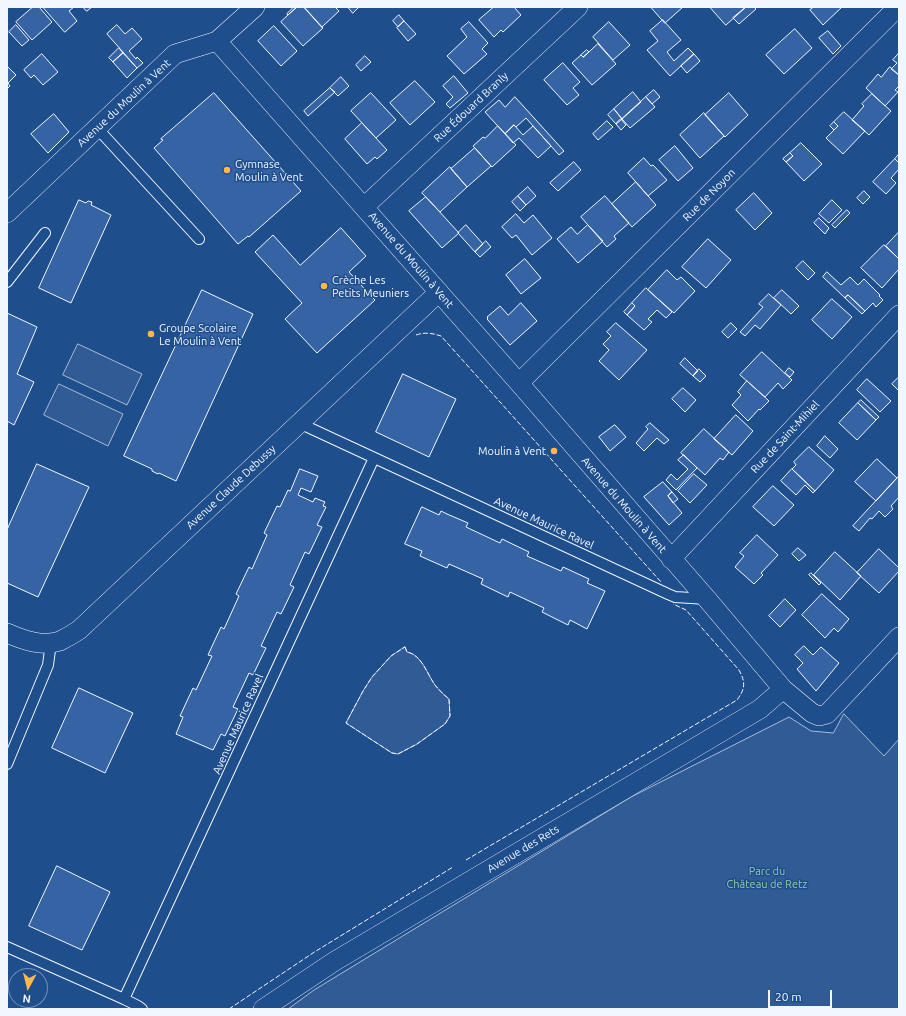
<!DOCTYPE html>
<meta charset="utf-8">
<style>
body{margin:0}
#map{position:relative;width:906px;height:1016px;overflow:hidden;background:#1f4e8c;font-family:Ubuntu,sans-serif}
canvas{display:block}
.frame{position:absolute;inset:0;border:8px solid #f2f6ff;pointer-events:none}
.north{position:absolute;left:8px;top:968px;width:40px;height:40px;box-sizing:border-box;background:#1f4e8c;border:1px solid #7391ba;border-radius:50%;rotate:187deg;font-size:11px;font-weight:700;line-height:16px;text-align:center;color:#f2f6ff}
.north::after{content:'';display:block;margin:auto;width:14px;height:18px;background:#ffb74d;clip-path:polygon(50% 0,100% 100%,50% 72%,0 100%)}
.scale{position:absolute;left:768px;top:990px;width:64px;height:18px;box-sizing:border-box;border:2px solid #f2f6ff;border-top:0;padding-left:5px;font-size:12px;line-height:14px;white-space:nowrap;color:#f2f6ff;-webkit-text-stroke:3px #1f4e8c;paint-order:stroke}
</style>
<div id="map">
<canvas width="906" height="1016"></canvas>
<div class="frame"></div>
<div class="north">N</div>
<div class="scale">20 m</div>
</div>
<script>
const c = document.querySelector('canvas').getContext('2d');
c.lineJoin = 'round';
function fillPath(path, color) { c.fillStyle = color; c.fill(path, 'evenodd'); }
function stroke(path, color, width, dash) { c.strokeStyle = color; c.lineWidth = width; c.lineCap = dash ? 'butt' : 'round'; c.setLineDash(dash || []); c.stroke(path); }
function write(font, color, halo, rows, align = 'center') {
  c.font = font + ' Ubuntu,sans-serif'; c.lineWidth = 3; c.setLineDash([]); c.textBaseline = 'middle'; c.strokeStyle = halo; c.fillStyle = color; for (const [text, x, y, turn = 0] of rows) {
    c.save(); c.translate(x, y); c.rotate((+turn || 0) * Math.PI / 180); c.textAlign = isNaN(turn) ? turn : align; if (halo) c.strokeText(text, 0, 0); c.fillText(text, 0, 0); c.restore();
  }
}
const green = new Path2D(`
 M 78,344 L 142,374 L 127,405 L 63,375 Z
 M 59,384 L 123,414 L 108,446 L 44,415 Z
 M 405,647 L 407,652 C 422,655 427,674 435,685 C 439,690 444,695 449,699 L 450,716 L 445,724 L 417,744 L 398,754 L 392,753 L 346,723 L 363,691 L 372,677 L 391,656 Z
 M 844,714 L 884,756 L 899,739 L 899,1009 L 288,1009 L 314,990 L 631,797 L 789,717 L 811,731 L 833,733 Z`);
fillPath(green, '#305b95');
stroke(green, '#a8bbd7', 1);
const building = new Path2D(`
 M 33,7 L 39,7 L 52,22 L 32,40 L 16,22 Z
 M 43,7 L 74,7 L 69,11 L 77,21 L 65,32 Z
 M 83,7 L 92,7 L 87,11 Z
 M 294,7 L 297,7 L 288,15 L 287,14 Z
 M 297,7 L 304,7 L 323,28 L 303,46 L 281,22 Z
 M 304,7 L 335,7 L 339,11 L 322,27 Z
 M 348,7 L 359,7 L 353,13 Z
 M 494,7 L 514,7 L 521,15 L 503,32 L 501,30 L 494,37 L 479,20 Z
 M 651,7 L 683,7 L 665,23 Z
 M 710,7 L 746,7 L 726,25 Z
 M 746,7 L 754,7 L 756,9 L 739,24 L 733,18 Z
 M 814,7 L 842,7 L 823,25 L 810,10 Z
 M 399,15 L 404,21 L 398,27 L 393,21 Z
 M 663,20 L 681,40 L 667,52 L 674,61 L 688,48 L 694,54 L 670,76 L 647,50 L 658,41 L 650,31 Z
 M 404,21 L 416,34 L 408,41 L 397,28 Z
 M 469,22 L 488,43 L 482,49 L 487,54 L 464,74 L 447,56 L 467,37 L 461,29 Z
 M 609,22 L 630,45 L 613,60 L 593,37 Z
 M 16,25 L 29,40 L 22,46 L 9,32 Z
 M 117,25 L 125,34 L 132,28 L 142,39 L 129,51 L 136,59 L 137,57 L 143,63 L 137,68 L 107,34 Z
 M 274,26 L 297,51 L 281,66 L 258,41 Z
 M 795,29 L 812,48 L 784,74 L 766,55 Z
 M 828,31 L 841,46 L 833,54 L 819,38 Z
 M 598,44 L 616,64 L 592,85 L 572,63 L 581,55 L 583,57 Z
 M 119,48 L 123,53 L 113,62 L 109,58 Z
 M 587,50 L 589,52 L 583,57 L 581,55 Z
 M 123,53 L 137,68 L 127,78 L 113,62 Z
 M 899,53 L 899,75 L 891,69 L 897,63 L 893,60 Z
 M 42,54 L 58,72 L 43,85 L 34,75 L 31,78 L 24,70 Z
 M 694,54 L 700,61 L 687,73 L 681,66 Z
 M 365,56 L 371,62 L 361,71 L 356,65 Z
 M 563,63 L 580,82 L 573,88 L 579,95 L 567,105 L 544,80 Z
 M 7,66 L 16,75 L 8,83 L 10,86 L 7,89 Z
 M 890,67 L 899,75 L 899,86 L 895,90 L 898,92 L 885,106 L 866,88 L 878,74 L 881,77 Z
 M 454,76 L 468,93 L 450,108 L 446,104 L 453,97 L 443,86 Z
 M 341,77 L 349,86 L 338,96 L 330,88 Z
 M 415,81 L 435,102 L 410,125 L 390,103 Z
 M 330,88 L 335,92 L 308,116 L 304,111 Z
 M 654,90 L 660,97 L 652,104 L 646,97 Z
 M 633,92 L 641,102 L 622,119 L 614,109 Z
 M 214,93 L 301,191 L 249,237 L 248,236 L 238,244 L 154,148 L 163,140 L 161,139 Z
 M 371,93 L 396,120 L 376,138 L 351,111 Z
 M 729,93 L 748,115 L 725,137 L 705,115 Z
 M 872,94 L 891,111 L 869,135 L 852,120 L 864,106 L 862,104 Z
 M 515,97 L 564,151 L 559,155 L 526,118 L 516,127 L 514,125 L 505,134 L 485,112 L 499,100 L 505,107 Z
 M 646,97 L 655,107 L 630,128 L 622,119 Z
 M 614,109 L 622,119 L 616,124 L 608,115 Z
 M 844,112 L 865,131 L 843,154 L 826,138 L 838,126 L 834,122 Z
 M 704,113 L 724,136 L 700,158 L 680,135 Z
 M 54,114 L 69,132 L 48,153 L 31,134 Z
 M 621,119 L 626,125 L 621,130 L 616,124 Z
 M 607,121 L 613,127 L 598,140 L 593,134 Z
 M 834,122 L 838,126 L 834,130 L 830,126 Z
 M 362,123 L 387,150 L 377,159 L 375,157 L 367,164 L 345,139 Z
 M 514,125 L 523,135 L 533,126 L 551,146 L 538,158 L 519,138 L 513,143 L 505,134 Z
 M 498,126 L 516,145 L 492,167 L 473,146 L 483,137 L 485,138 Z
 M 801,143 L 822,164 L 804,181 L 786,162 L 793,156 L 790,153 Z
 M 675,146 L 693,168 L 678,181 L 659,160 Z
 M 475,148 L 491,166 L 467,187 L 451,169 Z
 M 790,153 L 793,156 L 786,162 L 783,159 Z
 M 899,154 L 899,163 L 895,159 Z
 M 644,158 L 651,166 L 653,165 L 667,180 L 648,196 L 628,173 Z
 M 895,159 L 899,163 L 899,169 L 891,178 L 896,183 L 886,194 L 873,182 Z
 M 574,162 L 581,170 L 558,191 L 550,183 Z
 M 450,167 L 467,187 L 440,212 L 422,193 Z
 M 636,182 L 656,205 L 632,227 L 612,204 Z
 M 528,187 L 536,196 L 526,205 L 518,196 Z
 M 864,191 L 870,197 L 863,204 L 857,198 Z
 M 754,193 L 772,213 L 755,230 L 736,210 Z
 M 518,196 L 526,205 L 520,211 L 512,202 Z
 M 605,196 L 629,223 L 614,236 L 616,239 L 607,247 L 581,217 Z
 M 426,197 L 459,233 L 442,248 L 409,211 Z
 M 79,200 L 86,203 L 88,201 L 92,202 L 91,205 L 111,215 L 71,303 L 39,288 Z
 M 832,200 L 842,210 L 829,223 L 819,214 Z
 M 847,210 L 850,213 L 835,228 L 832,225 Z
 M 516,214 L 524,223 L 533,215 L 552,238 L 532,255 L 516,235 L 512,238 L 502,227 Z
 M 819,218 L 829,228 L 825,234 L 814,223 Z
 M 466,225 L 483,244 L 475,252 L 458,233 Z
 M 588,225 L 603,241 L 578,263 L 557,239 L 571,227 L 577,234 Z
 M 341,228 L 366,256 L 349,272 L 375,300 L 317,353 L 285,319 L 302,303 L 255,252 L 273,235 L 300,265 Z
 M 899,232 L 899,259 L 886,246 Z
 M 708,239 L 731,260 L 706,288 L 682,267 Z
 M 486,241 L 491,247 L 480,257 L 475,252 Z
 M 884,245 L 899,259 L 899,269 L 882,288 L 861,268 Z
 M 525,259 L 541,278 L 521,294 L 506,275 Z
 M 803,261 L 815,273 L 808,280 L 796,268 Z
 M 667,270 L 677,280 L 681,277 L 695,291 L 674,313 L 648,290 Z
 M 827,272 L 841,285 L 850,277 L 858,285 L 864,279 L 880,295 L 879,296 L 883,300 L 876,307 L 873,303 L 865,311 L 848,295 L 845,298 L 823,277 Z
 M 646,288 L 672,312 L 666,318 L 657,310 L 648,319 L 652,322 L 644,330 L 627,315 L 635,306 L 632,303 Z
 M 202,290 L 253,314 L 176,481 L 159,473 L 158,474 L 152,471 L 152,469 L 124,456 Z
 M 782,290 L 799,306 L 791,314 L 774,298 Z
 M 769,294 L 781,305 L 760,329 L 755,325 L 745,336 L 740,332 L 763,307 L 759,304 Z
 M 848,295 L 865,311 L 862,314 L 845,298 Z
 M 832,299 L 852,317 L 832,339 L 812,320 Z
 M 521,303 L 537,321 L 510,345 L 487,319 L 488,318 L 487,317 L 500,306 L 508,315 Z
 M 632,303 L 635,306 L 627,315 L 624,312 Z
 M 7,313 L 37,327 L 17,374 L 34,382 L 14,425 L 7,421 Z
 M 616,323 L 647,350 L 619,380 L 599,361 L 609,350 L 603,344 L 611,336 L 607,332 Z
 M 731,323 L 737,329 L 728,338 L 722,332 Z
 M 762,352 L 792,380 L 783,389 L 778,383 L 765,397 L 740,375 Z
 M 685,358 L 698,371 L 693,376 L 680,364 Z
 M 789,368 L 794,372 L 790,377 L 785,373 Z
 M 699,369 L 706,376 L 700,382 L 693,376 Z
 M 403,374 L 456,399 L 429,457 L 376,432 Z
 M 899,377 L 899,391 L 892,384 Z
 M 867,379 L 891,401 L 880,412 L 857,390 Z
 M 747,381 L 769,401 L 760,410 L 759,409 L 748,421 L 732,405 L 741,395 L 738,392 Z
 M 683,388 L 696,400 L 685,412 L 672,399 Z
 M 861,400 L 879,417 L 876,420 L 858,403 Z
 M 858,403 L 876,420 L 857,440 L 839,423 Z
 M 736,415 L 753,431 L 732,455 L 714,439 Z
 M 650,423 L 669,440 L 664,444 L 657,438 L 644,451 L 636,443 L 648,429 L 646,427 Z
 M 615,425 L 626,437 L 610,451 L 599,437 Z
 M 704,429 L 729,452 L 723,460 L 720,458 L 705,475 L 681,453 Z
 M 825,436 L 838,449 L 830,458 L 817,446 Z
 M 809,447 L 834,470 L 815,491 L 792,469 L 796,465 L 794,462 Z
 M 684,455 L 697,468 L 676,490 L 666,480 L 671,474 L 677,480 L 688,469 L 678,460 Z
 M 877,459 L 897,478 L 876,501 L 855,482 Z
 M 37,464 L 89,487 L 38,597 L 7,583 L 7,530 Z
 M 300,469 L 318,476 L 311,492 L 301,488 L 298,495 L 313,502 L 315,498 L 325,502 L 323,506 L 326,507 L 317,525 L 322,527 L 309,554 L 305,552 L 290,585 L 294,587 L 281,614 L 277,612 L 261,646 L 266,648 L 253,675 L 249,673 L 233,707 L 238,709 L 225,736 L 221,734 L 213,750 L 176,734 L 183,717 L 180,716 L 193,688 L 196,690 L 212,656 L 208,655 L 221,627 L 224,629 L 239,596 L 236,594 L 249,567 L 252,569 L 267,535 L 264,533 L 277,506 L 280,507 L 288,490 L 290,491 Z
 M 792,469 L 815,491 L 813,493 L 805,485 L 796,495 L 781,481 Z
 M 694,474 L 707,485 L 690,503 L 678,491 Z
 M 899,476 L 899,497 L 891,506 L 893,509 L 885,517 L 879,511 L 872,519 L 870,518 L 859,531 L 853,526 Z
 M 663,482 L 672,492 L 668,496 L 682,513 L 669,525 L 644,497 Z
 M 773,486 L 794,505 L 774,526 L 753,507 Z
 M 672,492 L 678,499 L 673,503 L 668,496 Z
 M 422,507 L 439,515 L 441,511 L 447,514 L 468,523 L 466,527 L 500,543 L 502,539 L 529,552 L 527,556 L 561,571 L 563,567 L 589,579 L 587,583 L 605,591 L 587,629 L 570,620 L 568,625 L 542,612 L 544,608 L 510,592 L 508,597 L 481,584 L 483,579 L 449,564 L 447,568 L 420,556 L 422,551 L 405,544 Z
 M 757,535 L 778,555 L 761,573 L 763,575 L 754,584 L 735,567 L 744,556 L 740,553 Z
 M 798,548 L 806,555 L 799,561 L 792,554 Z
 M 879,549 L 899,568 L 899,571 L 879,593 L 857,573 Z
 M 835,552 L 861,576 L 840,600 L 814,575 Z
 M 811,573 L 821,583 L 819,585 L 809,575 Z
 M 822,594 L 849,619 L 838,632 L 834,628 L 825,638 L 802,615 Z
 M 785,599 L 796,610 L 780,627 L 769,616 Z
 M 804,646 L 813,655 L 821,647 L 839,663 L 816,691 L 797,669 L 803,663 L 795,655 Z
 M 79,688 L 133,713 L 105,773 L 52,748 Z
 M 57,866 L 110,892 L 82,950 L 29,926 Z`);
fillPath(building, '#3563a3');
stroke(building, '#f2f6ff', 1);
const lane = new Path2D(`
 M 97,128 L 199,239
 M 7,282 L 45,233
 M 299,423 L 668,594 L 675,597 L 707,599
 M 7,764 L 48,665 L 51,642
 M 7,947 L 124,999 L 138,1006 L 142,1009
 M 124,999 L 374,458`);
const street = new Path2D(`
 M 217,41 L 519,383 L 707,599 L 783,689 L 812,713 L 819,716 L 827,714 L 899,637
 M 364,207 L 578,7
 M 7,213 L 175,54 L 217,41 L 255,7
 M 519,383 L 898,7
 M 671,559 L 899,315
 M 7,633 C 23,640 42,647 60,641 C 66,638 73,634 79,630 L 439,292
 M 263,1009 L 335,961 L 760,709 L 783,689`);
stroke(lane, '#f2f6ff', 12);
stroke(street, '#f2f6ff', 20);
stroke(lane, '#1f4e8c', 10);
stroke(street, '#1f4e8c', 19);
stroke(new Path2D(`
 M 416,335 C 425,332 432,333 441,336 L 661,582
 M 405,647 L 407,652 C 422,655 427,674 435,685 C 439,690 444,695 449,699 L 450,716 L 445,724 L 417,744 L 398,754 L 392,753 L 346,723 L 363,691 L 372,677 L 391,656 Z
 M 466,860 L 737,700 C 745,689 746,683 739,670 L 686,610 L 673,604
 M 229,1009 L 316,951 L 453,867`), '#f2f6ff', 1, [5, 2]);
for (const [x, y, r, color] of [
 [227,170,4,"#ffb74d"],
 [324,286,4,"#ffb74d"],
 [151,334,4,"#ffb74d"],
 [554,451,4,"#ffb74d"]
]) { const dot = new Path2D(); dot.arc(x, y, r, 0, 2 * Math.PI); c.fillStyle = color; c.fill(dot); stroke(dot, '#1f4e8c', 1.5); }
write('11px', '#f2f6ff', '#1f4e8c', [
 ["Avenue du Moulin à Vent",124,103,-43],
 ["Rue Édouard Branly",471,107,-43],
 ["Rue de Noyon",709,195,-45],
 ["Avenue du Moulin à Vent",411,260,49],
 ["Rue de Saint-Mihiel",785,437,-47],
 ["Avenue Claude Debussy",231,487,-43],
 ["Avenue du Moulin à Vent",624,505,49],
 ["Avenue Maurice Ravel",544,523,25],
 ["Avenue Maurice Ravel",238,724,-66],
 ["Avenue des Rets",523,849,-31]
]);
write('11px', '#f2f6ff', '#1f4e8c', [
 ["Gymnase",235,164],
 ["Moulin à Vent",235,177],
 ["Crèche Les",332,280],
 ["Petits Meuniers",332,293],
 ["Groupe Scolaire",159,328],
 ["Le Moulin à Vent",159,341],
 ["Moulin à Vent",546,451,"right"]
], 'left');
write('11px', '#97c8a6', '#1f4e8c', [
 ["Parc du",767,871],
 ["Château de Retz",767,884]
]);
</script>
